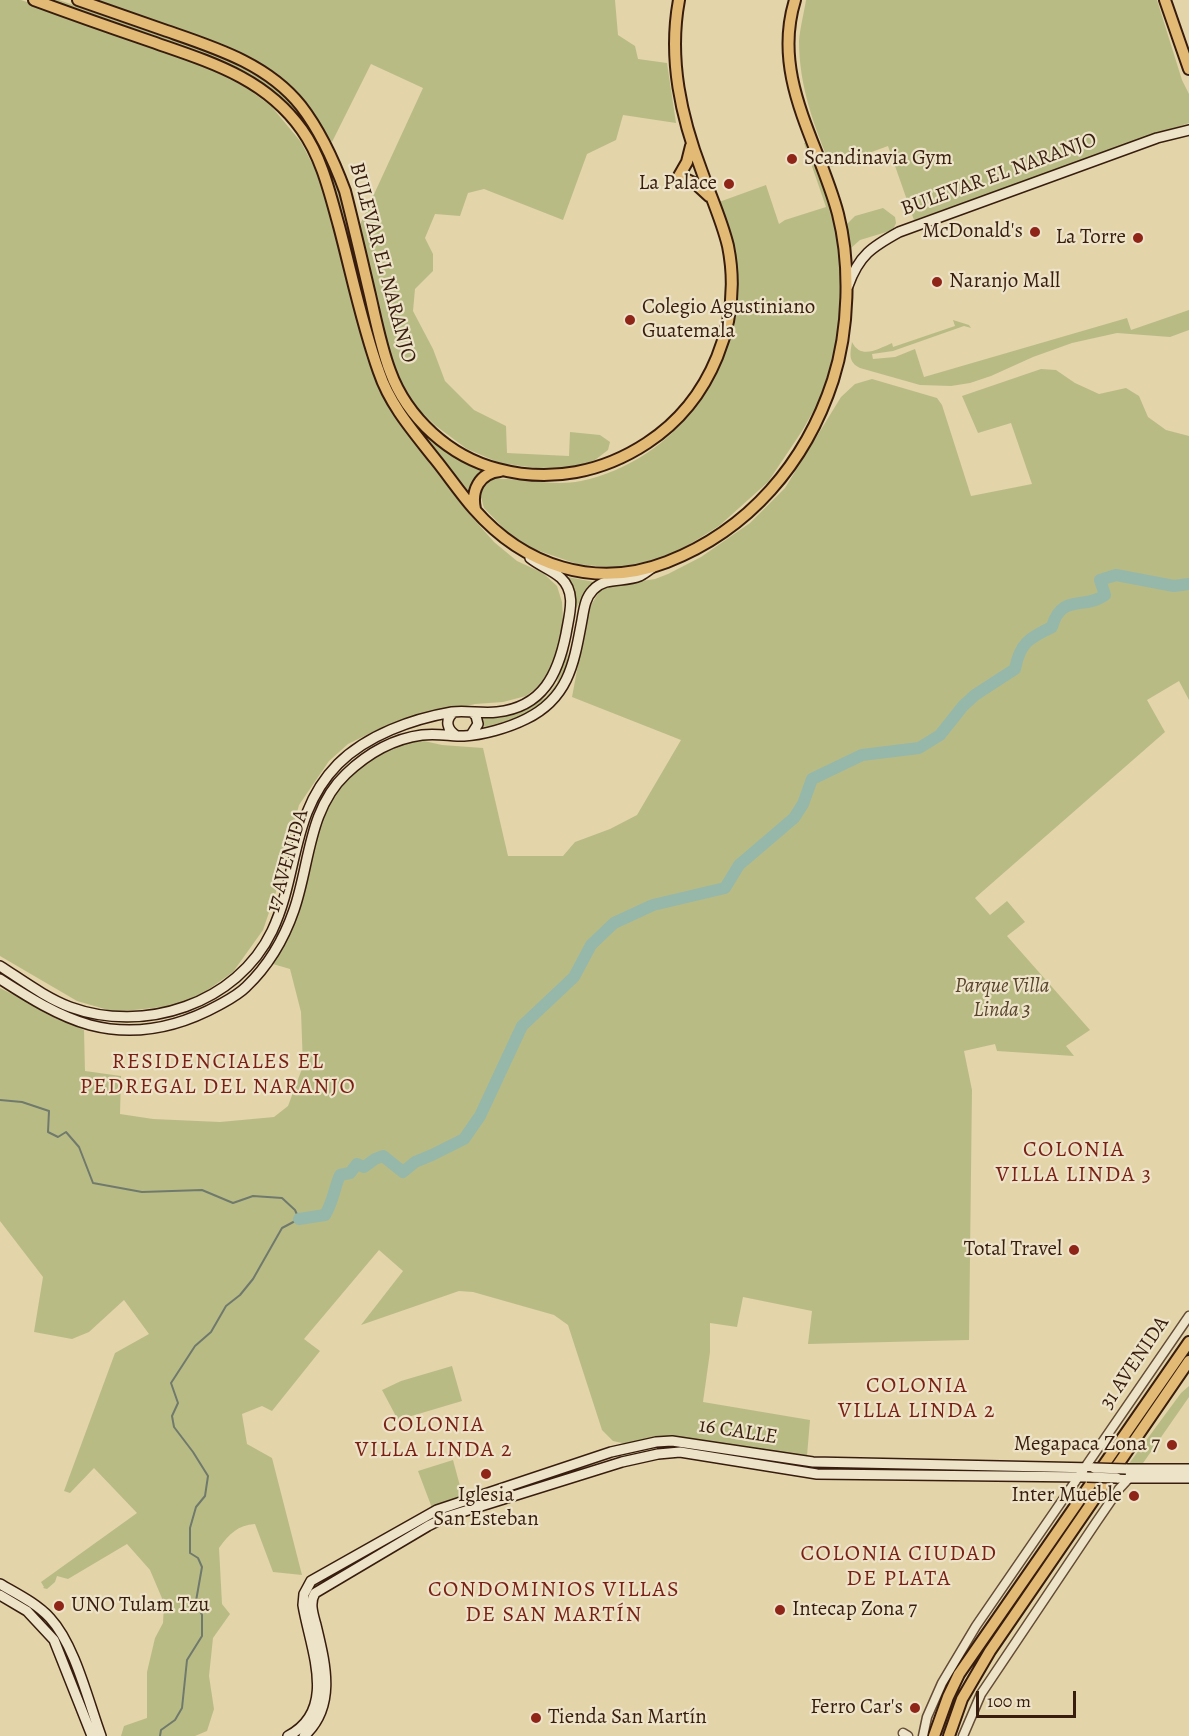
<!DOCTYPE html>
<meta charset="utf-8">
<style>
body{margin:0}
#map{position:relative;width:1189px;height:1736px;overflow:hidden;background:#e3d4aa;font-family:Alegreya,serif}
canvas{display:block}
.scale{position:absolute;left:976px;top:1691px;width:100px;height:27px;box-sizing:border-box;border:3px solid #381d0e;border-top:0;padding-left:8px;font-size:18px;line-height:21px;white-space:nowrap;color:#381d0e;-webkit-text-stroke:4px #ede3c8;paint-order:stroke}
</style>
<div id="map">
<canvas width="1189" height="1736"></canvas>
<div class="scale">100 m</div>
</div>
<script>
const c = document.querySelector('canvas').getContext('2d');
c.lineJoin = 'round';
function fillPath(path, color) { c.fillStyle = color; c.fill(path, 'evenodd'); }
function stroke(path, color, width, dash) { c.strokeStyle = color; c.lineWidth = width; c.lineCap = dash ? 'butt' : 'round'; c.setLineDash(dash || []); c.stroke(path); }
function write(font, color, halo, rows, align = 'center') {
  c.font = font + ' Alegreya,serif'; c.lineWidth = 4.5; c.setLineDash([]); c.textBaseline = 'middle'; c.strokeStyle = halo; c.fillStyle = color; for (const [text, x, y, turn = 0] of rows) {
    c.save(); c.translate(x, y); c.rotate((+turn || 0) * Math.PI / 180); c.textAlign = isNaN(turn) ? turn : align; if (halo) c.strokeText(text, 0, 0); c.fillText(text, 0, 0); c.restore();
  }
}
fillPath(new Path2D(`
 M 0,0 L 21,0 L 187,56 L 243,85 L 271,106 L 301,142 L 320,179 L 358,314 L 366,356 L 377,383 L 419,449 L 464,508 L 494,542 L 517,561 L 543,573 L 557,586 L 562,602 L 564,635 L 560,659 L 545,681 L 526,696 L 503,702 L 475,704 L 434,714 L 416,715 L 387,725 L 348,744 L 329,761 L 299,805 L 277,889 L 263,930 L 233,972 L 202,994 L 172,1006 L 115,1012 L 77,1001 L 0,956 Z
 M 48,0 L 59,0 L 233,60 C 334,112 342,202 365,302 L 334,187 L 318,147 L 296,115 L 270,89 L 239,68 L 192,50 Z
 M 92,0 L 615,0 L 618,35 L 635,46 L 638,59 L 667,63 L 676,123 L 623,115 L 616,140 L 587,154 L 563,220 L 484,189 L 468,193 L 460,216 L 435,214 L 425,238 L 433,254 L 433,271 L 415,289 L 413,311 L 433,349 L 445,381 L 474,410 L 506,426 L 507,453 L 569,456 L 570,432 L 600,435 L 610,442 L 608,450 L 595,460 L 576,467 L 536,468 L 500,463 L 467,449 L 436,426 L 411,402 L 390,357 L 358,229 L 423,88 L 371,64 L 332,142 L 317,121 L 272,71 L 229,47 Z
 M 806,0 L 1157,0 L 1182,80 L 1189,94 L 1189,123 L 914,220 L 888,146 L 831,167 C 814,126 799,86 799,41 C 800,28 804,13 806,0 Z
 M 810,141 L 827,191 L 841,249 L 841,314 L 838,345 L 818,403 L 802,431 L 768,482 L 719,526 L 690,544 L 662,558 L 616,568 L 577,564 L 519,544 L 484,508 L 481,497 L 483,487 L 491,479 C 522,477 550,487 581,481 C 676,461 743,369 737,273 C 735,248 728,225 719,202 L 766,185 L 779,224 L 785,220 L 826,207 L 804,143 Z
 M 883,208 L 895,217 L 896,223 L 893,230 L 860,240 L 851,248 L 847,224 L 855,216 Z
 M 1189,310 L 1189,330 L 1170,337 L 1117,333 L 1072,343 L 1033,357 L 991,376 L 970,383 L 951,386 L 920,385 L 860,368 C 848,362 850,354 852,342 C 861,360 878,349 892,343 L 893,347 L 955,326 L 953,320 L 969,325 L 971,328 L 964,326 L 893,351 L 872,354 L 873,359 L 895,357 L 915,349 L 924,377 L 1127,318 L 1131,330 Z
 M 1041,369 L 1056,370 L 1075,383 L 1099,394 L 1126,388 L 1139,396 L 1148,417 L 1166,430 L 1189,436 L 1189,700 L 1179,681 L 1147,700 L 1165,732 L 975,898 L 990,915 L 1007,901 L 1025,922 L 1007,936 L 1090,1030 L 1066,1046 L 1074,1056 L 997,1051 L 995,1044 L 964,1051 L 972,1090 L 969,1340 L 808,1344 L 812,1311 L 743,1297 L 737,1327 L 710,1323 L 710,1352 L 703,1402 L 810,1420 L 807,1456 L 687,1438 L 636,1446 L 613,1441 L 602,1430 L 568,1325 L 554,1315 L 473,1292 L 459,1291 L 361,1325 L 403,1271 L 379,1250 L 304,1339 L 320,1351 L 272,1411 L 262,1406 L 242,1414 L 247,1444 L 272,1458 L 302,1575 L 273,1572 L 255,1524 C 238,1525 229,1534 219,1548 L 222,1604 L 230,1614 L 213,1638 L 209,1676 L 214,1709 L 207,1731 L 195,1736 L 121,1736 L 124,1726 L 147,1718 L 147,1672 L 155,1638 L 163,1623 L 164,1603 L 150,1570 L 127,1544 L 68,1579 L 57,1576 L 55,1582 L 47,1589 L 43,1588 L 44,1587 L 41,1582 L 137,1513 L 94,1468 L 70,1493 L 64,1491 L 115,1353 L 149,1334 L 124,1300 L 89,1332 L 72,1339 L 34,1332 L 43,1277 L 0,1221 L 0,988 L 84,1030 L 85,1071 L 121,1076 L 120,1114 L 153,1119 L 220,1122 L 274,1117 L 288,1106 L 303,1066 L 301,1012 L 290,969 L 273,964 L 289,934 L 323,809 L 345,778 L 371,757 L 402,743 L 424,741 L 442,745 L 483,748 L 508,856 L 563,856 L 575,842 L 610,829 L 637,815 L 681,740 L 572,697 L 586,622 L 591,605 L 599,592 L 609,586 L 655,579 L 668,574 L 701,557 L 750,523 L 785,488 L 841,397 L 855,384 L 872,379 L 937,398 L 942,405 L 971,496 L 1032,484 L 1011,423 L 978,433 L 962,396 Z
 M 423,433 L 452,455 L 484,470 L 477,477 L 470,493 Z
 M 568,577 L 594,582 C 587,591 580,599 576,609 C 568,633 570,660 562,683 C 552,709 508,722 483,727 L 481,717 L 499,718 L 520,712 L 546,697 L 557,683 L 573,608 L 573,594 Z
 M 452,1366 L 462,1401 L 398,1420 L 382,1390 L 401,1381 Z
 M 1189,1386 L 1189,1397 L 1141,1466 L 1128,1465 L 1181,1393 Z
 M 453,1460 L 463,1497 L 432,1508 L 418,1471 Z`), '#b9bb85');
stroke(new Path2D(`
 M 0,1100 L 22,1102 L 49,1111 L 48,1132 L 58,1137 L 66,1132 L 79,1147 L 93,1183 L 142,1192 L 202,1190 L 233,1203 L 253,1196 L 282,1198 L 295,1210 L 299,1219 L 282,1228 L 253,1279 L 240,1295 L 226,1306 L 211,1332 L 195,1346 L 171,1383 L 178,1403 L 172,1416 L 174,1427 L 193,1452 L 208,1476 L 205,1496 L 196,1507 L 190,1528 L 190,1553 L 198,1558 L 202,1567 L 196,1601 L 202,1615 L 202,1636 L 187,1660 L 182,1708 L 175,1720 L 161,1730 L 160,1736`), '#707a6c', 2);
stroke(new Path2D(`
 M 299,1219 L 325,1215 C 333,1202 334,1189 340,1175 L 350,1173 L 357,1164 L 364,1167 L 375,1159 L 383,1156 L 403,1172 L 415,1162 L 432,1155 L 464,1139 L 480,1116 L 522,1026 L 574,977 L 591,945 L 614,923 L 653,905 L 725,888 L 739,865 L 794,818 L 803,804 L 812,779 L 862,755 L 919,748 L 940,735 L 963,706 L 975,695 L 1015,669 C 1020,643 1029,638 1052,627 C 1061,593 1085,610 1105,595 L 1100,580 L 1116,575 L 1174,586 L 1189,584`), '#95b8ab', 12);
const tertiary = new Path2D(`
 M 903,1733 L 908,1736
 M 923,1736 L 927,1717 L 942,1683 L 976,1626 L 1189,1316
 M 963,1736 L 981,1694 L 1095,1524 L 1119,1489 L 1130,1477`);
const secondary = new Path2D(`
 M 848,286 C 859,255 872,247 899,232 L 1157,138 L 1189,130
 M 454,712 C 444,720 447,730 457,736
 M 471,735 L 478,724 L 476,716 L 472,712
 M 0,966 C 22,980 46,998 70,1007 C 144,1034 237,1004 272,931 C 299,874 290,813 338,764 C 367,735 412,719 452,712 C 467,710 482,714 497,712 C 543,707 558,674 566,634 C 569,615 577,593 561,578 C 552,570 540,566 530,558
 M 0,979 C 28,997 58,1016 90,1025 C 136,1037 179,1027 219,1005 C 228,1000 238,995 246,987 C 268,966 284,939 294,910 C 310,864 308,810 346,774 C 368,753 392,739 422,735 C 436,733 450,736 464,736 C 483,735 508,728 526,719 C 569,698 574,663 582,620 C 584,609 585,598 593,590 C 606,576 624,583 640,576 C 644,574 648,571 652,568
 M 1126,1469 L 1189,1469
 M 1117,1478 L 1189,1478
 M 0,1584 C 17,1594 36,1603 50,1618 C 75,1645 88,1701 101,1736
 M 0,1595 L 27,1611 L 54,1640 L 92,1736
 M 288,1736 C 339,1710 310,1648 303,1605 L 304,1594 L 311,1581 L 437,1510 L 611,1452 L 656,1442 L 672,1441 L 813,1462 L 1094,1468
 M 304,1736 C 337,1706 325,1663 316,1625 C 313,1614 309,1603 315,1593 L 428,1526 L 446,1517 L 622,1462 L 658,1454 L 680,1452 L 817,1474 L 1087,1477`);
const primary = new Path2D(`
 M 34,0 C 72,14 109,27 147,40 C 206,61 264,76 302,130 C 322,158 330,194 339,226 C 352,275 362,325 379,372 C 390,405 413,431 435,459 C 448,475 460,493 474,509 C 524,566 595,590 667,562 C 749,530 806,463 833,380 C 849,330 851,265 838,214 C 819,142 771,78 795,0
 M 78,0 C 106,10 135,20 164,30 C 213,47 267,63 301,106 C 321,132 334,161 345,191 C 354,226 362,261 370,295 C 376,321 381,347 390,371 C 407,418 450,457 498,469 C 551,483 603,472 647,443 C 711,401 743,321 728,246 C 722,221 711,197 702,172 C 681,117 668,59 679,0
 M 1165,0 L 1189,69
 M 691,146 L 687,162 L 679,176 L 696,184 L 709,196
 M 475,509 C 471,491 479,473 500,471`);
const trunk = new Path2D(`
 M 934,1736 L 948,1697 L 959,1674 L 1189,1342
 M 949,1736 L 962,1699 L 990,1651 L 1189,1361`);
stroke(tertiary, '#634b35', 11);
stroke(secondary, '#381d0e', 12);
stroke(primary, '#381d0e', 14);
stroke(trunk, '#381d0e', 14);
stroke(tertiary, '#ede3c8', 8);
stroke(secondary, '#ede3c8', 9);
stroke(primary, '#e2ba75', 10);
stroke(trunk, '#e2ba75', 10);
const secondaryBridge = new Path2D(`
 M 1094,1468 L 1126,1469
 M 1087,1477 L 1117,1478`);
stroke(secondaryBridge, '#381d0e', 12, []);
stroke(secondaryBridge, '#ede3c8', 9);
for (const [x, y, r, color] of [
 [792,159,6,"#8f2418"],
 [729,184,6,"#8f2418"],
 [1035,232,6,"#8f2418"],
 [1138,238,6,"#8f2418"],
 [937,282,6,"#8f2418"],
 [630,320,6,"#8f2418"],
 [1074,1250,6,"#8f2418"],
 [1172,1445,6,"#8f2418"],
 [486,1474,6,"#8f2418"],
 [1134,1496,6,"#8f2418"],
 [59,1606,6,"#8f2418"],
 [780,1610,6,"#8f2418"],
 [915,1708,6,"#8f2418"],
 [536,1718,6,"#8f2418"]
]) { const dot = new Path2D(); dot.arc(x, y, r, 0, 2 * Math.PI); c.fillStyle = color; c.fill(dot); stroke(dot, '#ede3c8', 2); }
write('21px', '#381d0e', '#ede3c8', [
 ["Scandinavia Gym",804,159,"left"],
 ["La Palace",717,184],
 ["McDonald's",1023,232],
 ["La Torre",1126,238],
 ["Naranjo Mall",949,282,"left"],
 ["Colegio Agustiniano",642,308,"left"],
 ["Guatemala",642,332,"left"],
 ["Total Travel",1062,1250],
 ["Megapaca Zona 7",1160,1445],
 ["Iglesia",486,1496,"center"],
 ["San Esteban",486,1520,"center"],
 ["Inter Mueble",1122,1496],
 ["UNO Tulam Tzu",71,1606,"left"],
 ["Intecap Zona 7",792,1610,"left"],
 ["Ferro Car's",903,1708],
 ["Tienda San Martín",548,1718,"left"]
], 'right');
write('21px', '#381d0e', '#ede3c8', [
 ["BULEVAR EL NARANJO",999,175,-20],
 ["BULEVAR EL NARANJO",382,263,75],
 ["17 AVENIDA",288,861,-74],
 ["31 AVENIDA",1135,1363,-56],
 ["16 CALLE",738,1432,9]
]);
write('italic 21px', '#58442c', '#ede3c8', [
 ["Parque Villa",1002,987],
 ["Linda 3",1002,1011]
]);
c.letterSpacing = '1.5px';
write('22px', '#7a1f14', '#ede3c8', [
 ["RESIDENCIALES EL",218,1063],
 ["PEDREGAL DEL NARANJO",218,1088],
 ["COLONIA",1074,1151],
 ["VILLA LINDA 3",1074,1176],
 ["COLONIA",917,1387],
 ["VILLA LINDA 2",917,1412],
 ["COLONIA",434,1426],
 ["VILLA LINDA 2",434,1451],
 ["COLONIA CIUDAD",899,1555],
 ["DE PLATA",899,1580],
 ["CONDOMINIOS VILLAS",554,1591],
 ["DE SAN MARTÍN",554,1616]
]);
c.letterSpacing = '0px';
</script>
